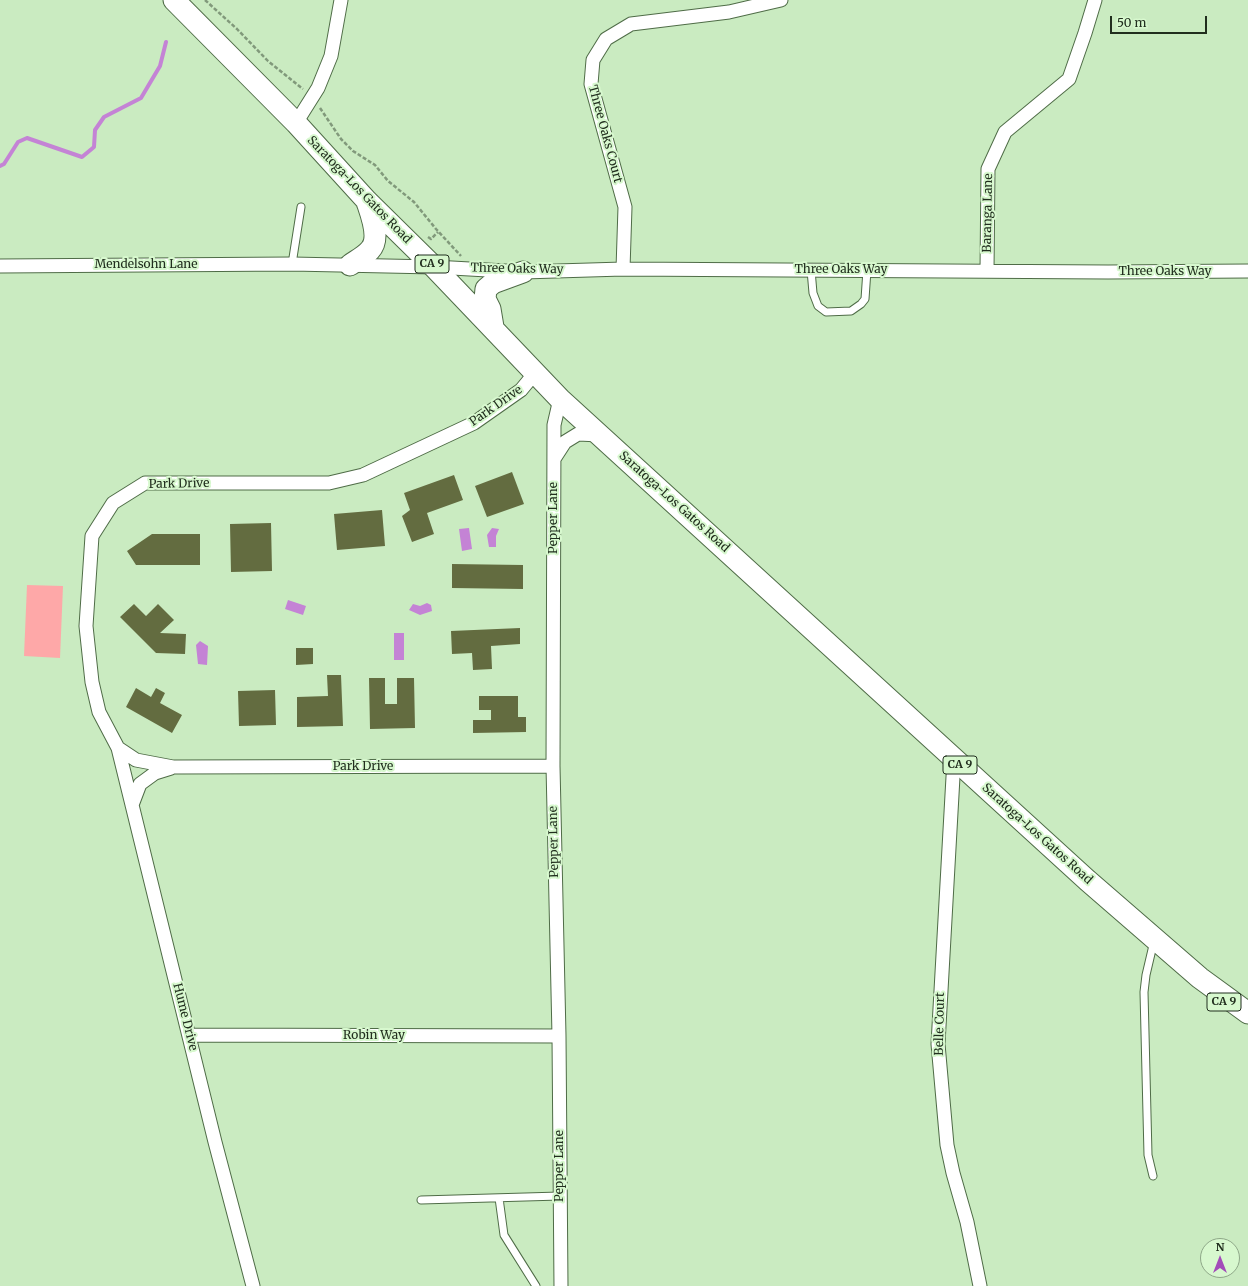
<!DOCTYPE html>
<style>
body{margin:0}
#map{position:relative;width:1248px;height:1286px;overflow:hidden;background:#caebc1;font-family:Merriweather,serif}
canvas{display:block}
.north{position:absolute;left:1200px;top:1238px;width:40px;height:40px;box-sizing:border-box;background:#d7f8ce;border:1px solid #8ea788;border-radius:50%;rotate:0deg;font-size:11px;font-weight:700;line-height:16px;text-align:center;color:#212e1e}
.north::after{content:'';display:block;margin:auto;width:14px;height:18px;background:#a34cb9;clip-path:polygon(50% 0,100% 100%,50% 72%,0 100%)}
.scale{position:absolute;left:1110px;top:16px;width:97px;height:18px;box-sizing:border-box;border:2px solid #212e1e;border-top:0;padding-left:5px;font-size:12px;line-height:14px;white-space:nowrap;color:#212e1e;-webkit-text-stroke:3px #d7f8ce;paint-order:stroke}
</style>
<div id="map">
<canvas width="1248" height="1286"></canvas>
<div class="north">N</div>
<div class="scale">50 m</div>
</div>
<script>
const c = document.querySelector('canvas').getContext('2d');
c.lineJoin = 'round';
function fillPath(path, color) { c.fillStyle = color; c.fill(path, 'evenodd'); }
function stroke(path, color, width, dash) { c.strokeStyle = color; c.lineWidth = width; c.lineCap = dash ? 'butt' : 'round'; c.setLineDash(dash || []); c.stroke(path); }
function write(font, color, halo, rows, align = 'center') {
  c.font = font + ' Merriweather,serif'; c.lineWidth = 4; c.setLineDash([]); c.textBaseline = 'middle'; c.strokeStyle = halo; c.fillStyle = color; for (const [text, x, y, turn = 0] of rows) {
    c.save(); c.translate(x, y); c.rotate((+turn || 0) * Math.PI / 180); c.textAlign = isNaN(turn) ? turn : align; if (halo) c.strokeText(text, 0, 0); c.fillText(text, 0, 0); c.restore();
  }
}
fillPath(new Path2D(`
 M 27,585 L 63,586 L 60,658 L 24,656 Z`), '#fea8a8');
fillPath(new Path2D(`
 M 469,528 L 472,549 L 462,551 L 459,529 Z
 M 492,528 L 499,529 L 496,536 L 496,547 L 489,547 L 487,535 Z
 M 288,600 L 306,606 L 303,615 L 285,609 Z
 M 427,603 L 431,605 L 432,611 L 420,615 L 409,610 L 413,604 L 420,606 Z
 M 394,633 L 404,633 L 404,660 L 394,660 Z
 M 200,641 L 208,646 L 207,665 L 198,664 L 196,645 Z`), '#c483d5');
stroke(new Path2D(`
 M 0,166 L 4,164 L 18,142 L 27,138 L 82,157 L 94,147 L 95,130 L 104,117 L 141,98 L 160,66 L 166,42`), '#c483d5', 4);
fillPath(new Path2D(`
 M 512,472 L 524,504 L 487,517 L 475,486 Z
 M 454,475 L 463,500 L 427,513 L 434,534 L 412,542 L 402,516 L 410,510 L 404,493 Z
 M 382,510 L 385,546 L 337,550 L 334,514 Z
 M 271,523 L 272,571 L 231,572 L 230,524 Z
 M 152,534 L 200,534 L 200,565 L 136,565 L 127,551 Z
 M 452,564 L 523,565 L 523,589 L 452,588 Z
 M 134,604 L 146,616 L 158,604 L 174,620 L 160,633 L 186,634 L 185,654 L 156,653 L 120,617 Z
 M 520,628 L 520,644 L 491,646 L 492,669 L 473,670 L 472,653 L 452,654 L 451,631 Z
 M 296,648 L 313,648 L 313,664 L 296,665 Z
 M 327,675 L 341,675 L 343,726 L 297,727 L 297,697 L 328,696 Z
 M 369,678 L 385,678 L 385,704 L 397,704 L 397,678 L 414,678 L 415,728 L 370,729 Z
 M 136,688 L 151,697 L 156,688 L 165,693 L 160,703 L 182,715 L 172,733 L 126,707 Z
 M 275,690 L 276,725 L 239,726 L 238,691 Z
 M 479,696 L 518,696 L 518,717 L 526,717 L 526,732 L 473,733 L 473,720 L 491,720 L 491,710 L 479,710 Z`), '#636c40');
const service = new Path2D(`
 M 292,264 L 301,207
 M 811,270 L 813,293 L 818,306 L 826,312 L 851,311 L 861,304 L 865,299 L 867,270
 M 1153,1176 L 1148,1155 L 1144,992 L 1146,975 L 1154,941
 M 499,1198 L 504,1235 L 536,1286
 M 421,1200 L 560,1196`);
const minor = new Path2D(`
 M 296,123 L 318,88 L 331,56 L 341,0
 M 0,266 L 292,264 L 434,267 L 523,272 L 623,269 L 1108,272 L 1248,271
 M 623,269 L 625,207 L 591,84 L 593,60 L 606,39 L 631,24 L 729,12 L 781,0
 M 987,271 L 988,169 L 1005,132 L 1069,79 L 1085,33 L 1095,0
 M 535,373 L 521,390 L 474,423 L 363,475 L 329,483 L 145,483 L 113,503 L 92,536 L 86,626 L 92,682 L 99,712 L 118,748 L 136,760 L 173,767 L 553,766
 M 560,399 L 554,425 L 553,766 L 559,1036 L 561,1286
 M 554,459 L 565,442 L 578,434 L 600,435
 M 118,748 L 215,1142 L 253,1286
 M 954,759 L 938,1044 L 947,1145 L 953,1173 L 967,1222 L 980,1286
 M 132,805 L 140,784 L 155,773 L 171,768
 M 189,1035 L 559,1036`);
const primary = new Path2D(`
 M 174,0 L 296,123 L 367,201 L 434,267 L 560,399 L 1087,880 L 1200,978 L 1248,1013
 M 350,265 C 357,260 365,256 370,250 C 381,239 371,214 367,202
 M 493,327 L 490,309 L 485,299 L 486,289 L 493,283 L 523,272`);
stroke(service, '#4f6c47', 9);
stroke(minor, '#4f6c47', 15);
stroke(primary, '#4f6c47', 23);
stroke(new Path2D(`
 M 205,0 L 237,29 L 268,61 L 303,89
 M 320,108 L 341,139 L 353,151 L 375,165 L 388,181 L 414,202 L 436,229 L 461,256
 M 428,237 L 431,239 L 438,232`), '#81997b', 2.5, [4, 2]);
stroke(service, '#fff', 7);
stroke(minor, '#fff', 13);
stroke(primary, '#fff', 21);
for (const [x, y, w] of [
 [432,264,34],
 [960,765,34],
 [1224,1002,34]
]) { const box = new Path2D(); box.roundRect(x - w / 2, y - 9, w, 18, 3); c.fillStyle = '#d7f8ce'; c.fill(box); stroke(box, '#212e1e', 1); }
write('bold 11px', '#212e1e', null, [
 ["CA 9",432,264],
 ["CA 9",960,765],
 ["CA 9",1224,1002]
]);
write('12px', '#212e1e', '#d7f8ce', [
 ["Three Oaks Court",605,134,75],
 ["Saratoga-Los Gatos Road",359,190,46],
 ["Baranga Lane",988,213,-89],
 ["Mendelsohn Lane",146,265],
 ["Three Oaks Way",517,269,1],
 ["Three Oaks Way",841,270],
 ["Three Oaks Way",1165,272],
 ["Park Drive",496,406,-35],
 ["Park Drive",179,484,-1],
 ["Saratoga-Los Gatos Road",674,502,42],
 ["Pepper Lane",554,518,-90],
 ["Park Drive",363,767],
 ["Saratoga-Los Gatos Road",1037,834,42],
 ["Pepper Lane",554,842,-91],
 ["Hume Drive",185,1017,76],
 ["Belle Court",940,1024,-89],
 ["Robin Way",374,1036],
 ["Pepper Lane",560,1166,-90]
]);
</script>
